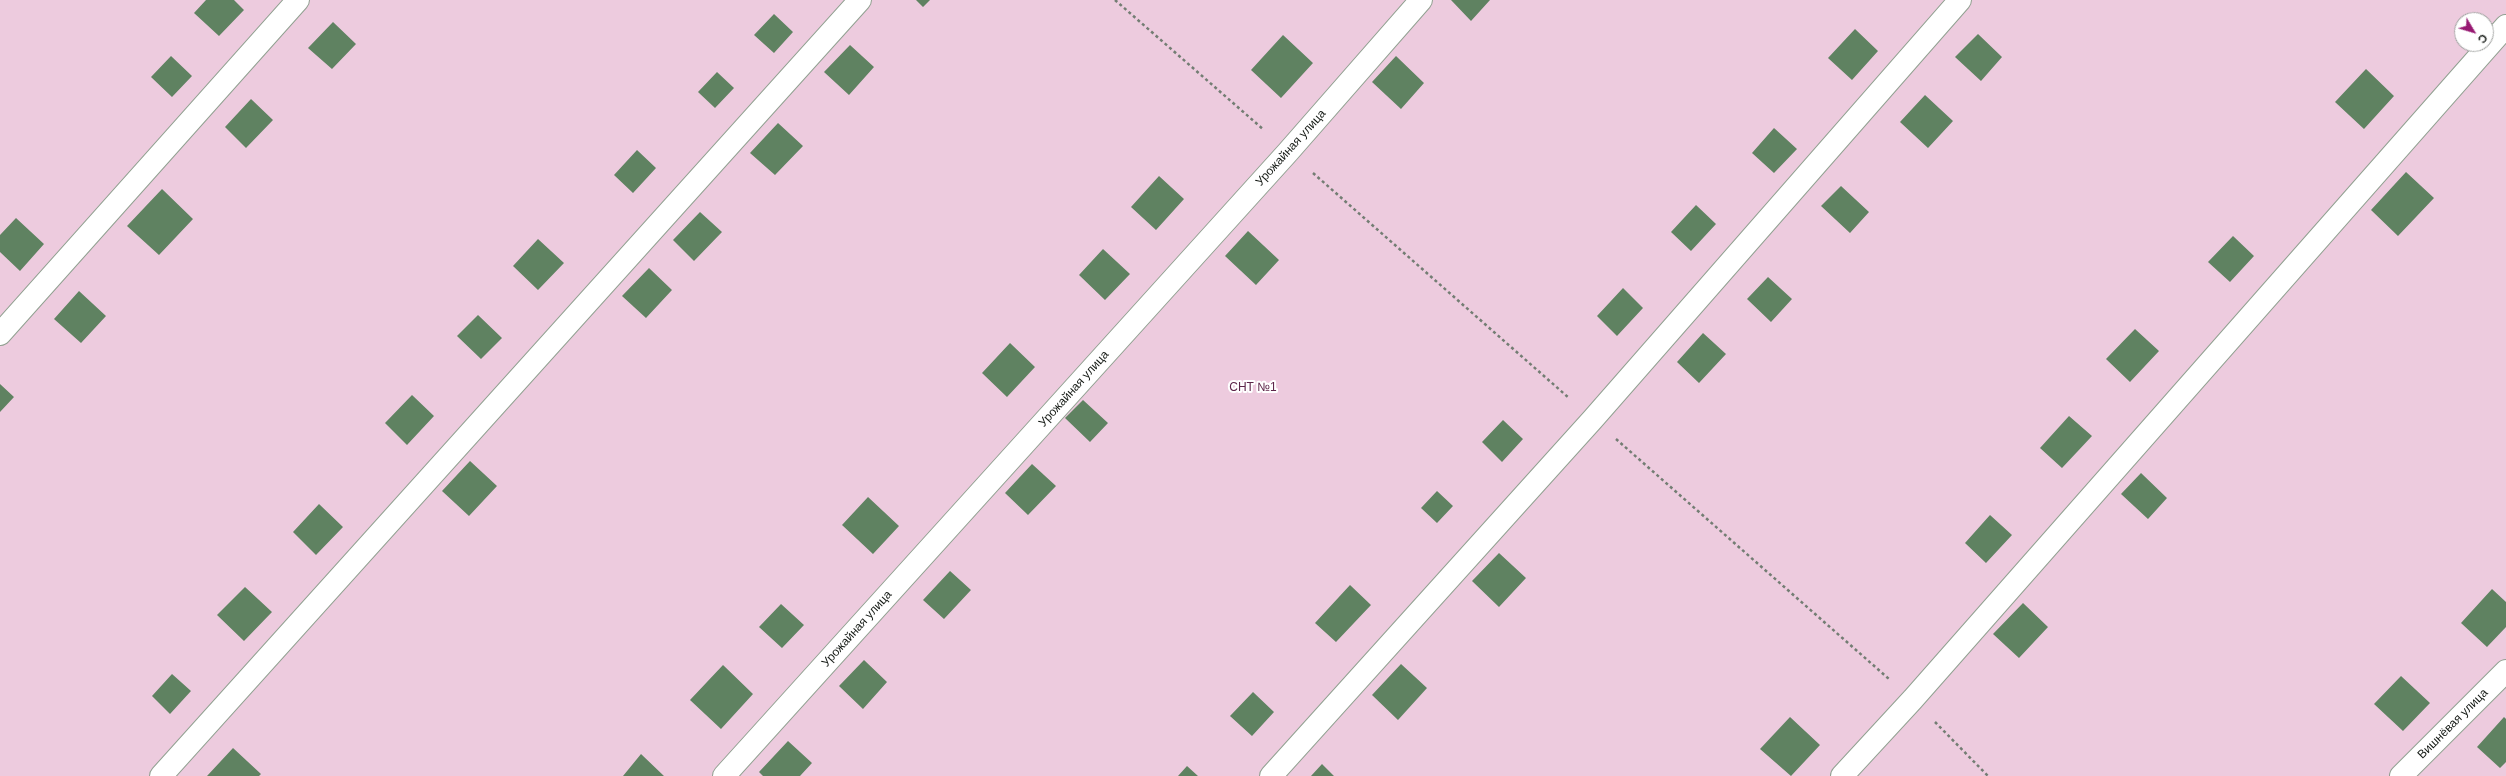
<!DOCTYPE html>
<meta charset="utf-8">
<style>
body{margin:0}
#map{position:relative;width:2506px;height:776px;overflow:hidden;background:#e6f6e6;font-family:Helvetica,sans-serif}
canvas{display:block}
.north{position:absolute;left:2454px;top:12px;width:40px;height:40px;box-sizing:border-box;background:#fff;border:1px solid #a1a3a1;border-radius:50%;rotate:128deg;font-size:11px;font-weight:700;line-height:16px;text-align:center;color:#131813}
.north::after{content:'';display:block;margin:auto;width:14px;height:18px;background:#971972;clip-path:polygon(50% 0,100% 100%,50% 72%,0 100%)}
</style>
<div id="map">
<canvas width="2506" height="776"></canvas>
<div class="north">С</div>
</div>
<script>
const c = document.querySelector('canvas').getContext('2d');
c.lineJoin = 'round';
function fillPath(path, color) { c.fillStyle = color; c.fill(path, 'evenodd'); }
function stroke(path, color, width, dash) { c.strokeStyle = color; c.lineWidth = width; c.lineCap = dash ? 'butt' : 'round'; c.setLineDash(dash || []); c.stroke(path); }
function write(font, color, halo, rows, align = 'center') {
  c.font = font + ' Helvetica,sans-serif'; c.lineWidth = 4; c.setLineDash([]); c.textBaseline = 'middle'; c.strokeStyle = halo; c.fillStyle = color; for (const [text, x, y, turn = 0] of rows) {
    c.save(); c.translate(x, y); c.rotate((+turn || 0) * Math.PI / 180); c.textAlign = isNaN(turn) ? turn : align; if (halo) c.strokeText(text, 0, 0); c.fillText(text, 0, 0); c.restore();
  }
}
fillPath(new Path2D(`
 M 0,0 L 2506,0 L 2506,776 L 0,776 ZM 2462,20 L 2486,20 L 2486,44 L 2462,44 Z`), '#edcbde');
fillPath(new Path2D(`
 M 206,0 L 234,0 L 244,10 L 219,36 L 194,13 Z
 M 916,0 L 930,0 L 923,7 Z
 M 1451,0 L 1490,0 L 1471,21 Z
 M 774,14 L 793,32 L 774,53 L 754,35 Z
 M 333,22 L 356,44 L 332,69 L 308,48 Z
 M 1855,29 L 1878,51 L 1852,80 L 1828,58 Z
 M 1978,34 L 2002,57 L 1981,81 L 1955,57 Z
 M 1283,35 L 1313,63 L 1281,98 L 1251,70 Z
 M 850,45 L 874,67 L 849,95 L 824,72 Z
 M 171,56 L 192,76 L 172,97 L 151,77 Z
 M 1396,56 L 1424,83 L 1401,109 L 1372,82 Z
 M 2366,69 L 2394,96 L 2364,129 L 2335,102 Z
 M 717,72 L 734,88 L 715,108 L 698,92 Z
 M 1925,95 L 1953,121 L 1928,148 L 1900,122 Z
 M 251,99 L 273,120 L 246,148 L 225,127 Z
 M 778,123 L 803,146 L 775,175 L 750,153 Z
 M 1774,128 L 1797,149 L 1774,173 L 1752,153 Z
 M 637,150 L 656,168 L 633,193 L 614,175 Z
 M 2406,172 L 2434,198 L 2398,236 L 2371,210 Z
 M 1159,176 L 1184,199 L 1156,230 L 1131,207 Z
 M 1841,186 L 1869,212 L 1850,233 L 1821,206 Z
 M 162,189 L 193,219 L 159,255 L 127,226 Z
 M 1696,205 L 1716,224 L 1691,251 L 1671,232 Z
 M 700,212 L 722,232 L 694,261 L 673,240 Z
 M 16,218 L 44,244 L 20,271 L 0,252 L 0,235 Z
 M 1248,231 L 1279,260 L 1256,285 L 1225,256 Z
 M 2233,236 L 2254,256 L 2230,282 L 2208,262 Z
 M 538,239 L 564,263 L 538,290 L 513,266 Z
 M 1103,249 L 1130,274 L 1105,300 L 1079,275 Z
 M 649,268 L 672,290 L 646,318 L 622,296 Z
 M 1768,277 L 1792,299 L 1771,322 L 1747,299 Z
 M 1623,288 L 1643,308 L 1617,336 L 1597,316 Z
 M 79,291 L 106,316 L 81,343 L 54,319 Z
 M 478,315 L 502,338 L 481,359 L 457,336 Z
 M 2135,329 L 2159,351 L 2130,382 L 2106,359 Z
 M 1703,333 L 1726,354 L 1699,383 L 1677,362 Z
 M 1010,343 L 1035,367 L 1007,397 L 982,373 Z
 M 0,384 L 14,397 L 0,412 Z
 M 412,395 L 434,416 L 407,445 L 385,423 Z
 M 1083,400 L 1108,423 L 1090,442 L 1065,418 Z
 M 2069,416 L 2092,436 L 2062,468 L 2040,448 Z
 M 1503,420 L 1523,439 L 1502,462 L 1482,442 Z
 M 470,461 L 497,486 L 469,516 L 442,491 Z
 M 1032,464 L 1056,486 L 1028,515 L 1005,493 Z
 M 2141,473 L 2167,498 L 2148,519 L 2121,494 Z
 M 1437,491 L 1453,506 L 1437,523 L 1421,508 Z
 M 868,497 L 899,526 L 873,554 L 842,525 Z
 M 319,504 L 343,527 L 316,555 L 293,532 Z
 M 1990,515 L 2012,535 L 1986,563 L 1965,543 Z
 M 1499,553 L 1526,578 L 1499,607 L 1472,581 Z
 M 950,571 L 971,590 L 944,619 L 923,600 Z
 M 1350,585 L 1371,605 L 1336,642 L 1315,623 Z
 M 245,587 L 272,612 L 244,641 L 217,615 Z
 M 2492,589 L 2506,602 L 2506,627 L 2487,647 L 2461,623 Z
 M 2023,603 L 2048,627 L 2019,658 L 1993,634 Z
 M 781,604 L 804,625 L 782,648 L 759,627 Z
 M 864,660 L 887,682 L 863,709 L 839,686 Z
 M 1401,664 L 1427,688 L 1398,720 L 1372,695 Z
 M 723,665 L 753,694 L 721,729 L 690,700 Z
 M 172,674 L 191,691 L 170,714 L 152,696 Z
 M 2401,676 L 2430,703 L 2403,731 L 2374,704 Z
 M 1253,692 L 1274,712 L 1252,736 L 1230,716 Z
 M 1790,717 L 1820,745 L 1791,776 L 1760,749 Z
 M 2504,717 L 2506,719 L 2506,762 L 2500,768 L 2477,747 Z
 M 788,741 L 812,763 L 800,776 L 763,776 L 759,772 Z
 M 233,748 L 261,774 L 259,776 L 207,776 Z
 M 641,754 L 664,776 L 623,776 Z
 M 1322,764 L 1334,776 L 1311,776 Z
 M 1187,766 L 1198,776 L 1178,776 Z`), '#5f8261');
const street = new Path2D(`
 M 0,334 L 298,0
 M 161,776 L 860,0
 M 724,776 L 1288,152 L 1421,0
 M 1271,776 L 1593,419 L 1960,0
 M 1842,776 L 1913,699 L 2506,26
 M 2401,776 L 2506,671`);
stroke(street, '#91a091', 24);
stroke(new Path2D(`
 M 1115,0 L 1264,130
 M 1313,173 L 1569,398
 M 1616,439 L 1889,679
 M 1935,722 L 1988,776`), '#737d73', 2.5, [3, 3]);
stroke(street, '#fff', 22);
write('12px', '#131813', '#fff', [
 ["Урожайная улица",1291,148,-48],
 ["Урожайная улица",1074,389,-48],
 ["Урожайная улица",857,629,-48],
 ["Вишнёвая улица",2453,724,-45]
]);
write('12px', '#5d2549', '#fff', [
 ["СНТ №1",1253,388]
]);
</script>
